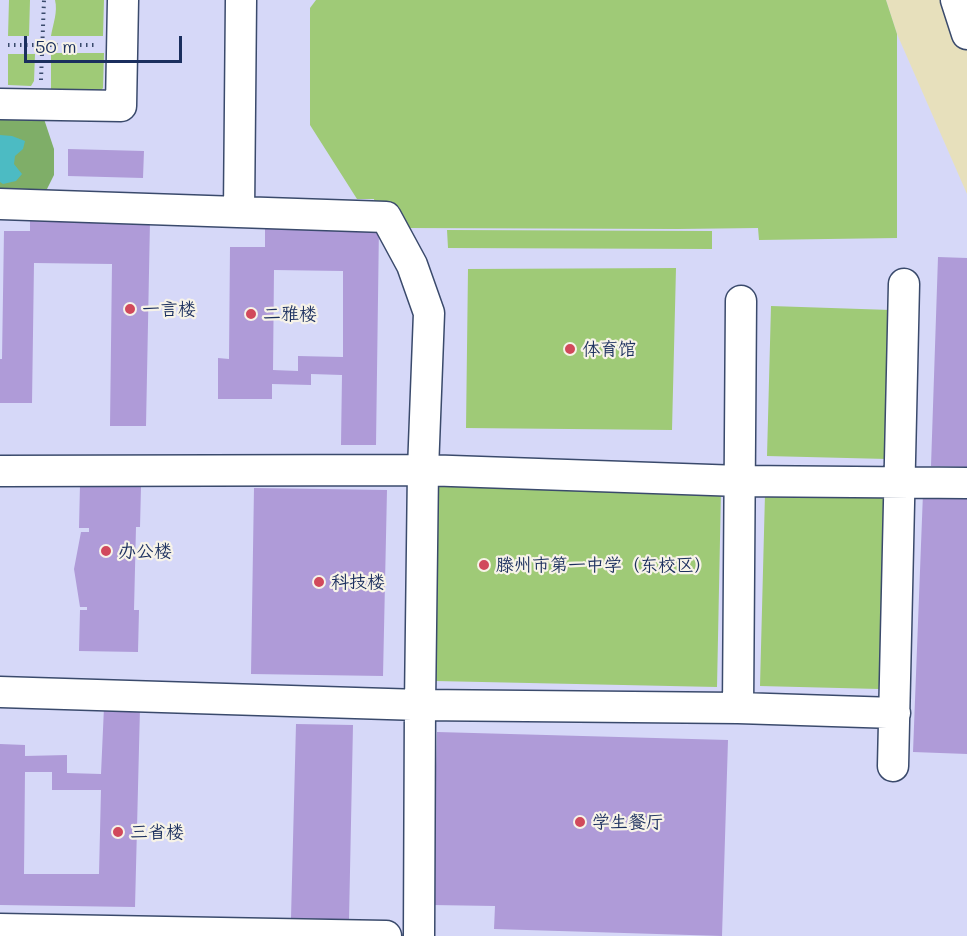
<!DOCTYPE html>
<meta charset="utf-8">
<style>
body{margin:0}
#map{position:relative;width:967px;height:936px;overflow:hidden;background:#e7e0bc;font-family:Mali,sans-serif}
canvas{display:block}
.scale{position:absolute;left:24px;top:36px;width:158px;height:27px;box-sizing:border-box;border:3px solid #1b2f5e;border-top:0;padding-left:8px;font-size:18px;line-height:21px;white-space:nowrap;color:#1b2f5e;-webkit-text-stroke:4px #f7f3e8;paint-order:stroke}
</style>
<div id="map">
<canvas width="967" height="936"></canvas>
<div class="scale">50 m</div>
</div>
<script>
const c = document.querySelector('canvas').getContext('2d');
c.lineJoin = 'round';
function fillPath(path, color) { c.fillStyle = color; c.fill(path, 'evenodd'); }
function stroke(path, color, width, dash) { c.strokeStyle = color; c.lineWidth = width; c.lineCap = dash ? 'butt' : 'round'; c.setLineDash(dash || []); c.stroke(path); }
function write(font, color, halo, rows, align = 'center') {
  c.font = font + ' Mali,"LXGW WenKai TC",sans-serif'; c.lineWidth = 4.5; c.setLineDash([]); c.textBaseline = 'middle'; c.strokeStyle = halo; c.fillStyle = color; for (const [text, x, y, turn = 0] of rows) {
    c.save(); c.translate(x, y); c.rotate((+turn || 0) * Math.PI / 180); c.textAlign = isNaN(turn) ? turn : align; if (halo) c.strokeText(text, 0, 0); c.fillText(text, 0, 0); c.restore();
  }
}
fillPath(new Path2D(`
 M 0,0 L 886,0 L 897,34 L 967,194 L 967,936 L 0,936 Z`), '#d6d8f8');
fillPath(new Path2D(`
 M 9,0 L 30,0 L 29,36 L 8,36 Z
 M 55,0 L 104,0 L 103,36 L 51,36 C 53,24 58,12 55,0 Z
 M 316,0 L 886,0 L 897,34 L 897,238 L 759,240 L 758,228 L 678,229 L 407,228 L 399,209 L 375,208 L 374,199 L 357,199 L 310,125 L 310,8 Z
 M 51,53 L 104,53 L 103,88 L 98,94 L 51,94 Z
 M 8,54 L 35,54 L 34,81 L 31,86 L 8,85 Z
 M 447,230 L 712,231 L 712,249 L 448,248 Z
 M 676,268 L 672,430 L 466,428 L 468,269 Z
 M 771,306 L 891,310 L 887,459 L 767,456 Z
 M 438,484 L 721,490 L 717,687 L 435,681 Z
 M 765,494 L 884,497 L 879,689 L 760,686 Z`), '#9fca77');
fillPath(new Path2D(`
 M 0,112 L 42,113 L 54,149 L 54,175 L 45,193 L 0,192 Z`), '#7fae68');
fillPath(new Path2D(`
 M 0,135 L 12,136 L 25,141 L 23,149 L 15,156 L 14,164 L 22,174 L 16,181 L 3,184 L 0,182 Z`), '#4cbbc3');
fillPath(new Path2D(`
 M 68,149 L 144,151 L 143,178 L 68,176 Z
 M 30,218 L 150,221 L 146,426 L 110,426 L 112,264 L 34,263 L 32,403 L 0,403 L 0,359 L 2,359 L 4,231 L 30,231 Z
 M 265,224 L 379,225 L 376,445 L 341,445 L 342,375 L 311,374 L 311,385 L 272,384 L 272,399 L 218,399 L 218,358 L 229,359 L 230,247 L 265,247 ZM 274,270 L 343,271 L 343,357 L 298,356 L 298,371 L 273,370 Z
 M 938,257 L 967,258 L 967,467 L 931,466 Z
 M 80,485 L 141,487 L 140,527 L 136,527 L 134,610 L 139,610 L 138,652 L 79,651 L 80,610 L 87,610 L 87,607 L 80,607 L 74,569 L 81,532 L 89,532 L 89,528 L 79,528 Z
 M 254,488 L 387,490 L 383,676 L 251,674 Z
 M 923,493 L 967,494 L 967,754 L 913,752 Z
 M 104,707 L 140,708 L 135,907 L 0,905 L 0,744 L 25,745 L 25,756 L 67,755 L 67,773 L 101,774 ZM 25,772 L 52,772 L 52,790 L 101,790 L 99,874 L 24,874 Z
 M 296,724 L 353,725 L 349,920 L 291,918 Z
 M 437,732 L 728,740 L 722,936 L 494,929 L 495,906 L 432,905 Z`), '#af9bd8');
const minor = new Path2D(`
 M 956,0 L 967,34
 M 0,104 L 121,106 L 123,0
 M 0,204 L 386,217 L 412,265 L 429,313 L 423,470 L 420,705 L 419,936
 M 239,212 L 241,0
 M 0,471 L 423,470 L 740,481 L 967,483
 M 0,692 L 420,705 L 738,708 L 895,713
 M 738,708 L 741,301
 M 893,766 L 904,284
 M 0,929 L 386,936`);
stroke(minor, '#3a4a6c', 33);
stroke(new Path2D(`
 M 8,45 L 98,45
 M 41,80 L 44,0`), '#3a4a6c', 4, [1.5, 4.5]);
stroke(minor, '#fff', 30);
for (const [x, y, r, color] of [
 [130,309,6,"#d1495b"],
 [251,314,6,"#d1495b"],
 [570,349,6,"#d1495b"],
 [106,551,6,"#d1495b"],
 [484,565,6,"#d1495b"],
 [319,582,6,"#d1495b"],
 [580,822,6,"#d1495b"],
 [118,832,6,"#d1495b"]
]) { const dot = new Path2D(); dot.arc(x, y, r, 0, 2 * Math.PI); c.fillStyle = color; c.fill(dot); stroke(dot, '#f7f3e8', 2); }
write('18px', '#1b2f5e', '#f7f3e8', [
 ["一言楼",142,309],
 ["二雅楼",263,314],
 ["体育馆",582,349],
 ["办公楼",118,551],
 ["滕州市第一中学（东校区）",496,565],
 ["科技楼",331,582],
 ["学生餐厅",592,822],
 ["三省楼",130,832]
], 'left');
</script>
